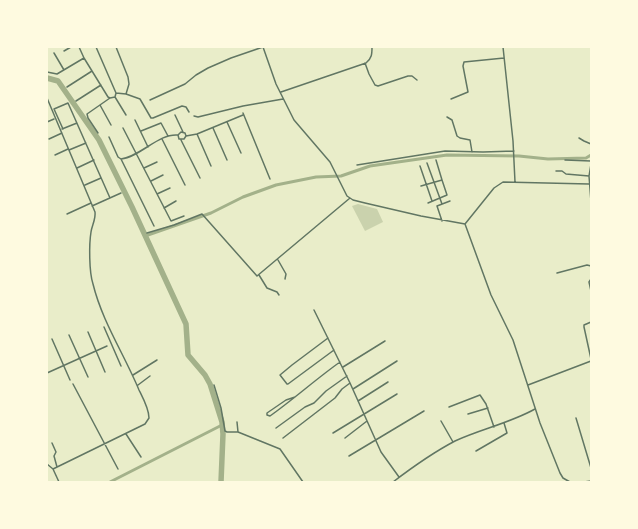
<!DOCTYPE html>
<style>
body{margin:0}
#map{position:relative;width:638px;height:529px;overflow:hidden;background:#e9edc9;font-family:"Times New Roman",serif}
canvas{display:block}
.frame{position:absolute;inset:0;border:48px solid #fefae0;pointer-events:none}
</style>
<div id="map">
<canvas width="638" height="529"></canvas>
<div class="frame"></div>
</div>
<script>
const c = document.querySelector('canvas').getContext('2d');
c.lineJoin = 'round';
function fillPath(path, color) { c.fillStyle = color; c.fill(path, 'evenodd'); }
function stroke(path, color, width, dash) { c.strokeStyle = color; c.lineWidth = width; c.lineCap = dash ? 'butt' : 'round'; c.setLineDash(dash || []); c.stroke(path); }
fillPath(new Path2D(`
 M 358,204 L 377,209 L 383,222 L 365,231 L 352,206 Z`), '#cad2ad');
stroke(new Path2D(`
 M 145,236 L 211,213 L 243,197 L 276,185 L 316,177 L 341,176 L 370,166 L 447,155 L 519,156 L 548,159 L 586,158 L 591,155
 M 110,482 L 222,425`), '#a3b18a', 3);
stroke(new Path2D(`
 M 47,78 L 58,81 L 99,140 L 132,207 L 186,324 L 188,355 L 205,375 L 210,384 L 222,422 L 223,434 L 221,482`), '#a3b18a', 5.5);
stroke(new Path2D(`
 M 116,47 L 128,77 L 129,84 L 126,94
 M 263,47 L 276,84 L 294,120 L 330,162 L 347,196 L 353,200 L 365,203 L 421,216 L 465,224
 M 503,47 L 513,141 L 515,182
 M 64,51 L 71,47
 M 54,53 L 64,70
 M 84,58 L 108,97 L 110,98 L 115,97 L 116,93 L 96,47
 M 365,63 L 369,74 L 375,85 L 378,86 L 408,76 L 412,76 L 417,80
 M 47,72 L 57,74 L 84,58 L 79,47
 M 67,87 L 92,71
 M 281,92 L 366,63 C 372,58 372,54 372,47
 M 116,93 L 126,94 L 140,99 L 151,118 L 153,118 L 182,106 L 186,107 L 189,112
 M 115,97 L 126,115
 M 47,98 L 95,212 C 96,219 92,225 91,232 C 89,244 89,272 93,284 C 102,321 124,354 139,390 C 143,398 149,409 149,418 L 145,424 L 53,469
 M 451,99 L 468,92 L 463,66 L 464,62 L 504,58
 M 150,100 L 185,84 L 196,75 L 208,68 L 231,58 L 263,47
 M 76,101 L 101,85
 M 100,105 L 111,125
 M 243,113 L 270,179
 M 175,115 L 183,132
 M 194,116 L 198,117 L 243,106 L 283,99
 M 447,117 L 452,120 L 457,136 L 460,138 L 470,140 L 472,152
 M 135,120 L 148,147
 M 47,122 L 54,119
 M 227,122 L 241,153
 M 123,128 L 171,221 L 184,216
 M 213,128 L 227,160
 M 62,129 L 77,123
 M 63,129 L 54,109 L 68,103 L 110,198
 M 141,131 L 161,123 L 168,136
 M 98,133 L 88,118 L 87,114 L 110,98
 M 197,134 L 211,166
 M 186,136 L 185,133 L 181,132 L 178,135 L 179,139 L 184,139 L 186,136 L 197,134 L 243,115
 M 109,137 L 118,157 L 121,159 C 140,157 159,133 178,135
 M 579,138 L 584,141 L 591,144
 M 49,139 L 62,133
 M 162,139 L 185,185
 M 181,140 L 200,178
 M 69,150 L 86,143
 M 55,155 L 68,149
 M 121,159 L 154,226
 M 436,160 L 442,180
 M 565,160 L 591,161
 M 427,163 L 442,204
 M 591,164 L 589,176 L 591,202
 M 357,165 L 445,151 L 483,152 L 514,151
 M 420,166 L 432,201
 M 77,168 L 94,160
 M 144,168 L 157,162
 M 556,171 L 562,171 L 566,174 L 589,176
 M 151,181 L 163,175
 M 85,185 L 101,178
 M 421,186 L 442,180 L 447,195 L 428,203
 M 157,194 L 170,188
 M 92,206 L 121,193
 M 164,208 L 176,201
 M 67,214 L 91,203
 M 442,221 L 437,206 L 450,201
 M 147,233 L 174,225 L 202,214 L 257,276 L 350,198
 M 278,260 L 286,274 L 285,279
 M 557,273 L 587,265 L 591,266
 M 259,275 L 267,288 L 277,292 L 279,295
 M 591,279 L 589,282 L 591,291
 M 314,310 L 350,383 L 381,452 L 399,477
 M 591,322 L 584,325 L 584,327 L 591,359
 M 104,327 L 121,366
 M 88,332 L 105,372
 M 69,335 L 88,377
 M 328,338 L 292,365 L 280,375 L 287,384 L 288,384 L 334,350
 M 52,339 L 70,380
 M 343,367 L 385,341
 M 47,373 L 107,346
 M 133,375 L 157,360
 M 73,384 L 118,469
 M 138,385 L 150,376
 M 214,385 L 221,408 L 225,431 L 227,432 L 238,432
 M 528,385 L 591,361
 M 353,389 L 397,361
 M 295,397 L 286,400 L 267,413 L 267,415 L 270,416 C 294,399 316,379 340,362
 M 358,401 L 388,382
 M 449,407 L 480,395 L 486,404 L 494,427
 M 468,414 L 488,408
 M 576,418 L 591,468
 M 441,421 L 453,442
 M 237,422 L 238,432 L 280,449 L 303,482
 M 276,428 L 305,407 L 314,403 L 326,391 L 347,376
 M 333,433 L 397,394
 M 126,434 L 141,457
 M 283,438 L 335,398 L 342,389 L 350,383
 M 345,438 L 367,421
 M 52,443 L 56,452 L 54,456 L 57,467
 M 476,451 L 507,433 L 504,423
 M 349,456 L 424,411
 M 47,464 L 53,469 L 59,482
 M 393,482 C 410,469 436,451 455,441 C 481,429 510,423 535,409
 M 570,482 L 563,478 L 560,473 L 540,423 L 513,340 L 491,295 L 465,224 L 494,188 L 503,182 L 589,184
 M 584,482 L 591,481`), '#617663', 1.5);
</script>
